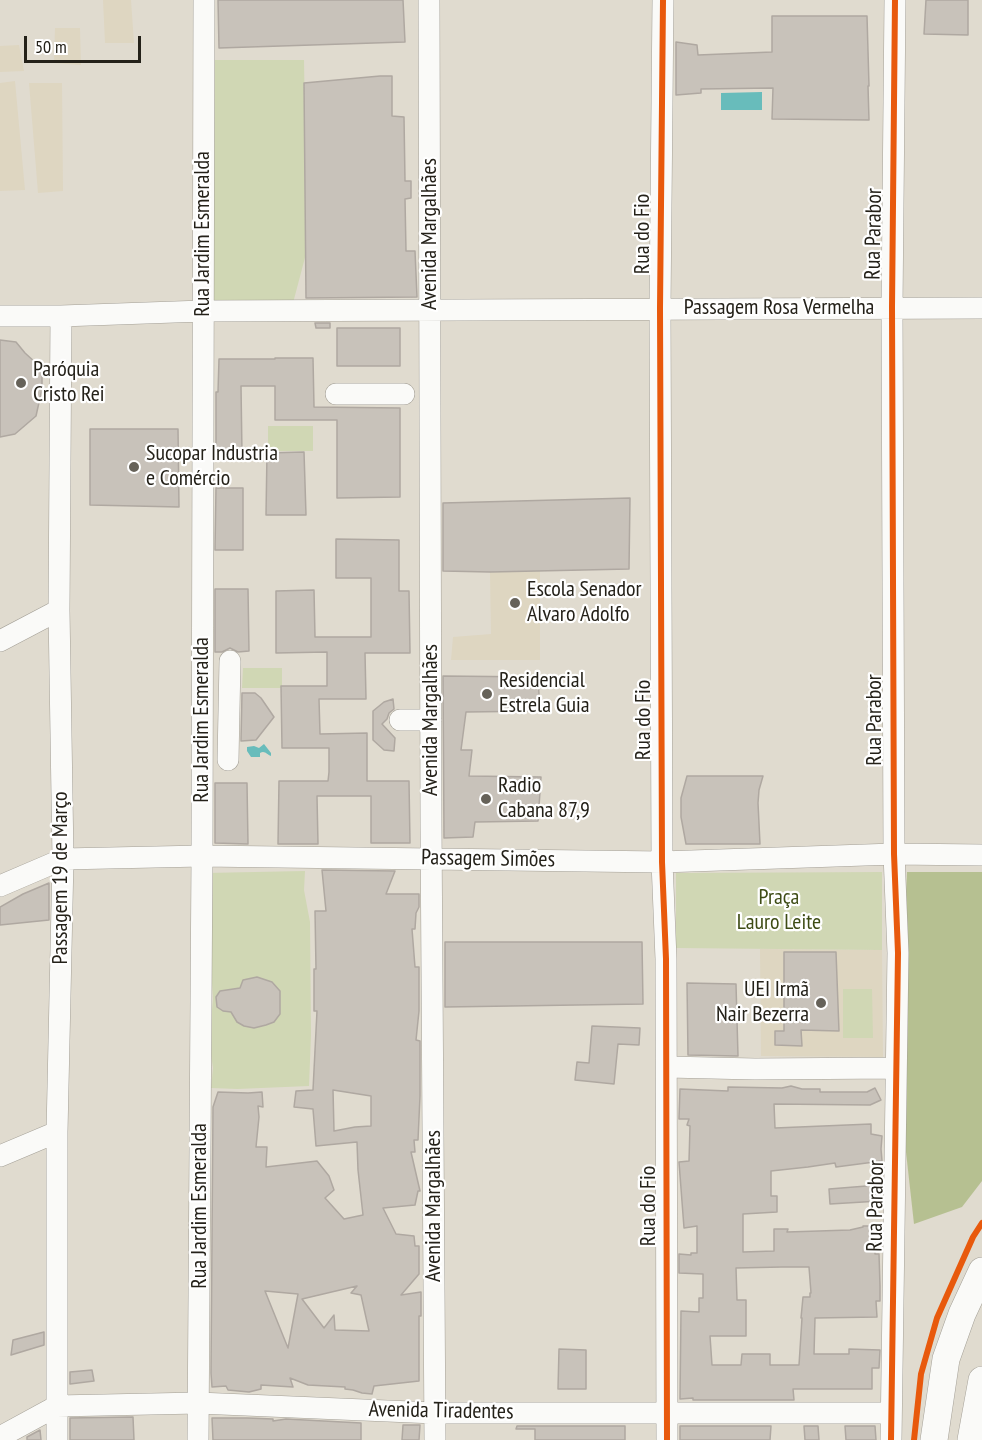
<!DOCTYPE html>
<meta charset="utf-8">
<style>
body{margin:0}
#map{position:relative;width:982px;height:1440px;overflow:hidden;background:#e0dbcf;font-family:"PT Sans Narrow",sans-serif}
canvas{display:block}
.scale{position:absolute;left:24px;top:36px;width:117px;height:27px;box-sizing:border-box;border:3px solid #242119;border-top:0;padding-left:8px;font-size:18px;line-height:21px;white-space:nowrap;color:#242119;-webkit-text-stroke:4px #fff;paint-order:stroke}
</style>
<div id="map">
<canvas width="982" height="1440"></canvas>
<div class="scale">50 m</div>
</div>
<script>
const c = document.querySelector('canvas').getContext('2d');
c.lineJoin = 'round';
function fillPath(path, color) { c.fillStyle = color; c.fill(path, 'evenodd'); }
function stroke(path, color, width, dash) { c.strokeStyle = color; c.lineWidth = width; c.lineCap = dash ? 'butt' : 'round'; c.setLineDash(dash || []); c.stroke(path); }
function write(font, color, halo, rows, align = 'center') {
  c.font = font + ' "PT Sans Narrow",sans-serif'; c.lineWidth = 4.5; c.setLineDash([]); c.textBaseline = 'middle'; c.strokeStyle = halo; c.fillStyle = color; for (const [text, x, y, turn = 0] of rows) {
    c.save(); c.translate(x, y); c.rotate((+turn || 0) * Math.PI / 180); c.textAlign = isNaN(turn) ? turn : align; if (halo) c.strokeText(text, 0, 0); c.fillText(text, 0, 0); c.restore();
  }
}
fillPath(new Path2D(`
 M 103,0 L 131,0 L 134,43 L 105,43 Z
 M 55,28 L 80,28 L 81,65 L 54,63 Z
 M 19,45 L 24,71 L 0,72 L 0,46 Z
 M 15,81 L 25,190 L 0,191 L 0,83 Z
 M 29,83 L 62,83 L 63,191 L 38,193 Z
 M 540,571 L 540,660 L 451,660 L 453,637 L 491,634 L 490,572 Z
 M 760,949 L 882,950 L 883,1057 L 761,1056 Z`), '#ded6c1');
fillPath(new Path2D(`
 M 213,60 L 304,60 L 307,250 L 293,303 L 211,304 Z
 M 268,426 L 313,426 L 313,451 L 268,451 Z
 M 243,668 L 282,668 L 282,688 L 242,688 Z
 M 305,871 L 304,890 L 310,922 L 311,1035 L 309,1086 L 237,1089 L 211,1088 L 213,1068 L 209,1041 L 213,999 L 205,873 Z
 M 882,872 L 882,950 L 676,948 L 676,873 Z
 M 843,989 L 872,989 L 873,1038 L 843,1038 Z`), '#d0d7b4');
fillPath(new Path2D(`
 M 907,872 L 982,872 L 982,1181 L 962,1207 L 914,1224 L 898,1080 Z`), '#b6c091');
fillPath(new Path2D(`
 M 762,92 L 762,110 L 721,110 L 721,93 Z
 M 264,744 L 271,753 L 271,756 C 267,755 265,750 260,753 L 260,757 L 251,757 L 247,751 L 247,747 L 254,746 L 259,748 Z`), '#68bcbb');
const building = new Path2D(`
 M 218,0 L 403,0 L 405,42 L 219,48 Z
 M 926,0 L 968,0 L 968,35 L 924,34 Z
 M 772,16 L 867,16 L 869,86 L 868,86 L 869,120 L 772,119 L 773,88 L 701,89 L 701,93 L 676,95 L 676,42 L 697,45 L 698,55 L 772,52 Z
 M 380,76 L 392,76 L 392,116 L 404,117 L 405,181 L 411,181 L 411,198 L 405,199 L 406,251 L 415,251 L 417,297 L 306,298 L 304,83 Z
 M 315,323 L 330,323 L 330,328 L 316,328 Z
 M 337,328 L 400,328 L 400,366 L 337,366 Z
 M 0,340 L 16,342 L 25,353 L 36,363 L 42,376 L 42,389 L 36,416 L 15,434 L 0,437 Z
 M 275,358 L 313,358 L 314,407 L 400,408 L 400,497 L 337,498 L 337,420 L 275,420 L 275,386 L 241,386 L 242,454 L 216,454 L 216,392 L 218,392 L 219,359 L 275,359 Z
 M 90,429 L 178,429 L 179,507 L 90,505 Z
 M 304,452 L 306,515 L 266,515 L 267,453 Z
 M 216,488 L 243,488 L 243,550 L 215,550 Z
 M 630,498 L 629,569 L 490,572 L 443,571 L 443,503 Z
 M 336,539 L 399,540 L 399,591 L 409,591 L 410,653 L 365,653 L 366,699 L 319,699 L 320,734 L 367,733 L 367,781 L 409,781 L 410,843 L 371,843 L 371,796 L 317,796 L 318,844 L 278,844 L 279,781 L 328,781 L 329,772 L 329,748 L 282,748 L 281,686 L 327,686 L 327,652 L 276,653 L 276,591 L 314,590 L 315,637 L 371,637 L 371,578 L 336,578 Z
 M 215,589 L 248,589 L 249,651 L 238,652 L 230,648 L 222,652 L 215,652 Z
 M 443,676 L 538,677 L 540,711 L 466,712 L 461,750 L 472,750 L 469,776 L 541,777 L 538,821 L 475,822 L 473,837 L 444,838 Z
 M 242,693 L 255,693 L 261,698 L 274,717 L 256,740 L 241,741 Z
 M 393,699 L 394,709 L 389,713 L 387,719 L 382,724 L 395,738 L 394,751 L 384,750 L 373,740 L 373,711 L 384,702 Z
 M 687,776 L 763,776 L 759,790 L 758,803 L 760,844 L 686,844 L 681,817 L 681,798 Z
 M 215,783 L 247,783 L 248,844 L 215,843 Z
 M 322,870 L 395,871 L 386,894 L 419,894 L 419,907 L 416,913 L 415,929 L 412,929 L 415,967 L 419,967 L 419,1011 L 416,1040 L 420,1041 L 420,1096 L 418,1140 L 414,1140 L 415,1152 L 411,1152 L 420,1191 L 418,1191 L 415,1205 L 383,1208 L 396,1234 L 414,1236 L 415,1246 L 419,1246 L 419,1274 L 401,1295 L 421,1292 L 421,1316 L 419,1316 L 419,1381 L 374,1386 L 372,1394 L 362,1393 L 353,1390 L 345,1389 L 345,1387 L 308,1385 L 290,1378 L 293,1387 L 261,1385 L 261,1389 L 249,1392 L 228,1390 L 226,1386 L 212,1387 L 211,1373 L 213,1107 L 218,1092 L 248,1093 L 262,1092 L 263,1107 L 258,1106 L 259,1117 L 256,1147 L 267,1147 L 266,1167 L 317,1161 L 329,1176 L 334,1190 L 325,1198 L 344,1219 L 363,1215 L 358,1170 L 357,1142 L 316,1146 L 313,1109 L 294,1107 L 296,1091 L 313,1090 L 317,1011 L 314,1011 L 314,969 L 316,969 L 315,911 L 326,911 ZM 333,1090 L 371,1096 L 371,1126 L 355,1127 L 334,1131 ZM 357,1286 L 351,1293 L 361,1295 L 369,1331 L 335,1330 L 334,1315 L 324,1328 L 302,1299 ZM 265,1291 L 298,1294 L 288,1348 Z
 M 49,883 L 49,920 L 0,925 L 0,907 L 23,894 Z
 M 445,942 L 642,942 L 643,1004 L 445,1007 Z
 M 784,952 L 836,952 L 839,1031 L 801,1030 L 802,1046 L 775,1045 L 775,1031 L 784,1031 Z
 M 257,977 L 272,982 L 280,991 L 280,1014 L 274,1022 L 266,1025 L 254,1028 L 244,1026 L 237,1022 L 231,1012 L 223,1011 L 217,1007 L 216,997 L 220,991 L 240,988 L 243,980 Z
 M 687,983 L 736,984 L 738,1056 L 688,1055 Z
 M 592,1026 L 640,1028 L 639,1045 L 618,1044 L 614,1084 L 575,1080 L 577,1062 L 589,1063 Z
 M 791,1086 L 802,1089 L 820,1089 L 820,1092 L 867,1092 L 875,1088 L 881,1100 L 870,1105 L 774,1104 L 775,1128 L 871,1124 L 871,1134 L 882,1136 L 881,1149 L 882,1161 L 836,1167 L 835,1163 L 808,1167 L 771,1171 L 771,1196 L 777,1196 L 777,1212 L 743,1214 L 743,1252 L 774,1251 L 774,1229 L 788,1229 L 787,1232 L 850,1230 L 863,1227 L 863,1226 L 875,1226 L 875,1254 L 879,1254 L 880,1286 L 880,1301 L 876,1301 L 877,1317 L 815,1318 L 814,1354 L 849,1354 L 849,1349 L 880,1350 L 879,1368 L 872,1368 L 872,1389 L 793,1389 L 794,1400 L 693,1400 L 693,1398 L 680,1399 L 681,1311 L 699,1312 L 699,1298 L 703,1298 L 703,1274 L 679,1273 L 679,1254 L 691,1255 L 691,1253 L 697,1253 L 697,1226 L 684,1228 L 679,1162 L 689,1161 L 690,1126 L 687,1125 L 689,1119 L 679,1119 L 680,1089 L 728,1091 L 728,1087 L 782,1088 ZM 782,1267 L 809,1267 L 811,1293 L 810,1293 L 810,1297 L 803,1297 L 801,1318 L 802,1318 L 799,1365 L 770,1365 L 770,1354 L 742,1354 L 741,1365 L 712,1365 L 710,1336 L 746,1336 L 746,1300 L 737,1300 L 736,1268 Z
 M 879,1185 L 880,1201 L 830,1204 L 829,1189 Z
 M 44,1332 L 44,1345 L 11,1355 L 13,1340 Z
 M 559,1349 L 586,1350 L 586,1389 L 558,1389 Z
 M 92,1370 L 94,1381 L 70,1384 L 70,1372 Z
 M 133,1417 L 134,1440 L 70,1440 L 70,1418 Z
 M 212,1418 L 247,1418 L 273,1419 L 273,1421 L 286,1419 L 361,1423 L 361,1440 L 213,1440 Z
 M 403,1425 L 420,1425 L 419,1440 L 402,1440 Z
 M 517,1426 L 625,1426 L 625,1440 L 535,1440 L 535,1429 L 516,1429 Z
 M 680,1426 L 771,1426 L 770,1440 L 680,1440 Z
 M 804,1426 L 818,1426 L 819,1440 L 805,1440 Z
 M 845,1426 L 875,1426 L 876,1440 L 846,1440 Z
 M 40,1430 L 41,1440 L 27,1440 L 27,1437 Z`);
fillPath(building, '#c8c2ba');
stroke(building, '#afa8a1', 1.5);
const minor = new Path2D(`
 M 429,0 L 431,823 L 435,1440
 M 663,0 L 660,308 L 662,862 L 666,959 L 667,1440
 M 0,316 L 61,316 L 203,311 L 982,308
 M 336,394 L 404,394
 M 0,641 L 59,610
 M 400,720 L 431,720
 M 228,760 L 230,661
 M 0,886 L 63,859 L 202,856 L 662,862 L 894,854 L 982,855
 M 667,1067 L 755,1069 L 896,1068
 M 0,1156 L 57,1132
 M 0,1437 L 57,1406 L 198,1403 L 435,1413 L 890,1413
 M 57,1440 L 57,1132 L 63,859 L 59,610 L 61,316
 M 198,1440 L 202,856 L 204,0
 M 891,1440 L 898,953 L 894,854 L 892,307 L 895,0`);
const major = new Path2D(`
 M 934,1440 L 946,1359 L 962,1314 L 982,1271
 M 971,1440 L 982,1380`);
stroke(minor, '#a39f96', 22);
stroke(major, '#a39f96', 28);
stroke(minor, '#fafaf8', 21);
stroke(major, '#fafaf8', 27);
stroke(new Path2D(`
 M 663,0 L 660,308 L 662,862 L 666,959 L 667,1440
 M 891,1440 L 898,953 L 894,854 L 892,307 L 895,0
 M 914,1440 L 921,1374 L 937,1318 L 973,1237 L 982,1223`), '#e8590c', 6);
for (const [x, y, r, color] of [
 [21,383,6,"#666259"],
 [134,467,6,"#666259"],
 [515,603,6,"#666259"],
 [487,694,6,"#666259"],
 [486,799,6,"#666259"],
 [821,1003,6,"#666259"]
]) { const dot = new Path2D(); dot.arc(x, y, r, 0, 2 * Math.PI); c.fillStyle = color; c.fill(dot); stroke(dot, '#fff', 2); }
write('22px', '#242119', '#fff', [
 ["Rua Jardim Esmeralda",203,234,-90],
 ["Avenida Margalhães",430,234,-90],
 ["Rua do Fio",643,234,-90],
 ["Rua Parabor",874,234,-89],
 ["Passagem Rosa Vermelha",779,308],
 ["Rua Jardim Esmeralda",202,720,-90],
 ["Avenida Margalhães",431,720,-90],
 ["Rua do Fio",644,720,-90],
 ["Rua Parabor",875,720,-90],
 ["Passagem Simões",488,859,1],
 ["Passagem 19 de Março",61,878,-90],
 ["Rua Jardim Esmeralda",200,1206,-90],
 ["Avenida Margalhães",434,1206,-90],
 ["Rua do Fio",649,1206,-90],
 ["Rua Parabor",876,1206,-89],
 ["Avenida Tiradentes",441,1411,1]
]);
write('22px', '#242119', '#fff', [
 ["Paróquia",33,370],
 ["Cristo Rei",33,395],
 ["Sucopar Industria",146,454],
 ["e Comércio",146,479],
 ["Escola Senador",527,590],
 ["Alvaro Adolfo",527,615],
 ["Residencial",499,681],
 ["Estrela Guia",499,706],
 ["Radio",498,786],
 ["Cabana 87,9",498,811],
 ["UEI Irmã",809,990,"right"],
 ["Nair Bezerra",809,1015,"right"]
], 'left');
write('22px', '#3e4c15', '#fff', [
 ["Praça",779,898],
 ["Lauro Leite",779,923]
]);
</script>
